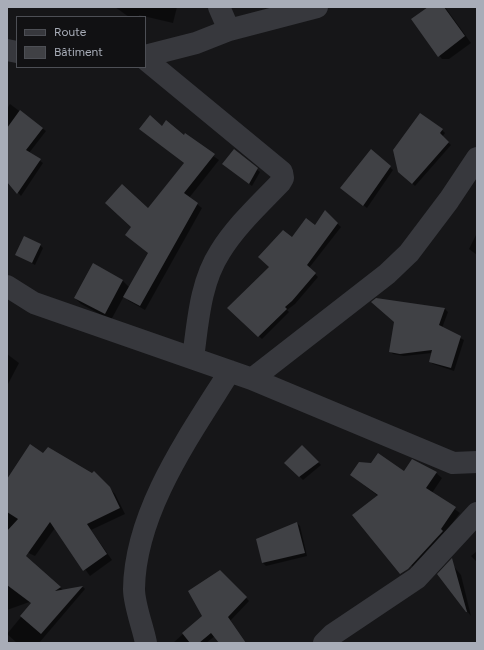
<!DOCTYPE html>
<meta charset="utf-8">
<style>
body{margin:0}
#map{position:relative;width:484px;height:650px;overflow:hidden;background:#161618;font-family:Figtree,sans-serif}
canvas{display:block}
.frame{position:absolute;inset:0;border:8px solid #a8adb8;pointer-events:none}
.legend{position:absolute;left:16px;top:16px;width:130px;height:52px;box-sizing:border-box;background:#111113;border:1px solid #4d4f55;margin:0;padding:5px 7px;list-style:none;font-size:12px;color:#a8adb8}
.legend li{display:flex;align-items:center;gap:8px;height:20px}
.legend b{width:20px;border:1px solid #4d4f55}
</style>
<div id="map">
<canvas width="484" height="650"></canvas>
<div class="frame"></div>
<ul class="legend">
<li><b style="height:5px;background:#37383d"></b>Route</li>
<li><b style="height:11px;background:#404145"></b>Bâtiment</li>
</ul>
</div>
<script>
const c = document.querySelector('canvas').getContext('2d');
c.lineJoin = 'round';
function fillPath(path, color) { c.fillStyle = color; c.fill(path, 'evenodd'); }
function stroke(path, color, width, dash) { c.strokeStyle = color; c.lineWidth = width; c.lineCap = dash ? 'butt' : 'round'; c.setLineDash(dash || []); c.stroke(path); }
fillPath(new Path2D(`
 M 115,7 L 177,7 L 173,23 L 139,15 L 139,17 L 129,17 Z
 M 429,7 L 445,7 L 471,43 L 449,59 L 442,59 L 436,52 Z
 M 10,104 L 46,131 L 29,153 L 43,163 L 21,196 L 7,180 L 7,109 Z
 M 162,127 L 184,136 L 219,160 L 189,198 L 202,208 L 145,310 L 129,301 L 124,296 L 111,320 L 81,304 L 75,298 L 93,265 L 123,281 L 130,288 L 149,253 L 126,235 L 185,164 L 140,129 Z
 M 442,130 L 445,133 L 442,137 L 451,145 L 415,186 L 399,171 Z
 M 234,150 L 260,172 L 252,186 L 227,167 Z
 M 371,151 L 393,170 L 367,208 L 341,188 Z
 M 325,212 L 341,227 L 309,268 L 318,277 L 295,304 L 287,310 L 289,312 L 262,339 L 228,308 L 270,267 L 292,239 L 315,227 Z
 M 477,233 L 477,255 L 469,249 Z
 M 40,245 L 43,248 L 35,265 L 16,254 Z
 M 377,299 L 445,309 L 448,312 L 442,328 L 464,340 L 454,371 L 433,364 L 430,361 L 432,353 L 404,356 L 393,354 L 390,351 L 395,322 Z
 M 7,354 L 19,363 L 8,384 L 7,383 Z
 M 302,446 L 321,465 L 303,480 L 286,463 Z
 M 44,455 L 92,474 L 94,472 L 115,494 L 125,514 L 91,530 L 112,560 L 90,576 L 55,528 L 35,556 L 7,543 L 7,481 Z
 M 404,472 L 436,473 L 442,478 L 432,493 L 460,513 L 416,571 L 407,560 L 378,496 L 351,475 Z
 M 297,523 L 300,526 L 307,556 L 266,566 L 263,563 Z
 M 16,549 L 63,590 L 83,587 L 85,589 L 39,643 L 17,643 L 7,634 L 35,600 L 7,610 L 7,560 Z
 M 477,551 L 477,562 L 471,556 Z
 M 450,562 L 461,575 L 471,616 L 467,611 Z
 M 220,571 L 249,601 L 230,621 L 243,643 L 220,643 L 215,636 L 206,643 L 173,643 L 203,616 Z`), '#0007');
fillPath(new Path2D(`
 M 428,7 L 444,7 L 465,36 L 438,57 L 411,19 Z
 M 20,110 L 43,128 L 26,150 L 41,159 L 17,194 L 7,182 L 7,128 Z
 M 420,113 L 443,129 L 440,133 L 449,142 L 412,184 L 398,172 L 393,150 Z
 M 150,115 L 162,126 L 166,120 L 184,135 L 185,133 L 215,154 L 184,193 L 198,203 L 140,306 L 123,297 L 148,253 L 125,235 L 131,227 L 105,203 L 122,184 L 148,208 L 184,163 L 139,129 Z
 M 234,149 L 258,168 L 249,184 L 222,164 Z
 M 371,149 L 391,166 L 363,206 L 340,188 Z
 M 325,210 L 338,223 L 307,265 L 316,273 L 292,301 L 285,307 L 287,309 L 258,337 L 227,308 L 269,267 L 258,257 L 283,230 L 292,237 L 306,218 L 315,225 Z
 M 24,236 L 41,244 L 32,263 L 15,255 Z
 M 93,263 L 123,280 L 105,314 L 74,298 Z
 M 376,298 L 445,308 L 439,325 L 461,336 L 451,368 L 429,362 L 432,350 L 400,354 L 389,352 L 394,322 L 371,302 Z
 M 30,444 L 43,453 L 48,447 L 92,473 L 94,471 L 110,487 L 120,508 L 87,524 L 107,554 L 83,571 L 50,522 L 26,556 L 61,587 L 55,591 L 83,586 L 41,634 L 20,616 L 31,603 L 7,585 L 7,531 L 18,519 L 7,512 L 7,479 Z
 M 302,445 L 319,462 L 299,477 L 284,463 Z
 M 378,453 L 404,471 L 412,459 L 437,472 L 426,488 L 456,507 L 441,529 L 443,531 L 408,569 L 400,574 L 352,515 L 378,495 L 350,475 L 359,462 L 371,463 Z
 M 297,522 L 305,553 L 262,563 L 256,539 Z
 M 452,558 L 467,612 L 466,612 L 437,574 Z
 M 220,570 L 247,597 L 228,617 L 246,643 L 219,643 L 211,633 L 199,643 L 190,643 L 182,633 L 202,616 L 188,591 Z`), '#404145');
stroke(new Path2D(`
 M 219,7 L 229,30
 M 7,50 L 17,52
 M 145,56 L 196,43 L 229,30 L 317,7
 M 145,59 L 282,172 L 283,178 L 280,183 C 259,205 236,226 220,252 C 200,283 198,322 193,358
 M 7,286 L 34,303 L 252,379 L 453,463 L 477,462
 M 252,379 L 387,274 L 409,253 L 449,200 L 477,158
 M 146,643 C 143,627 134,605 134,589 C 135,511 190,435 230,371
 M 324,643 L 332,635 L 417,578 L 477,513`), '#37383d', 22);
</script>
